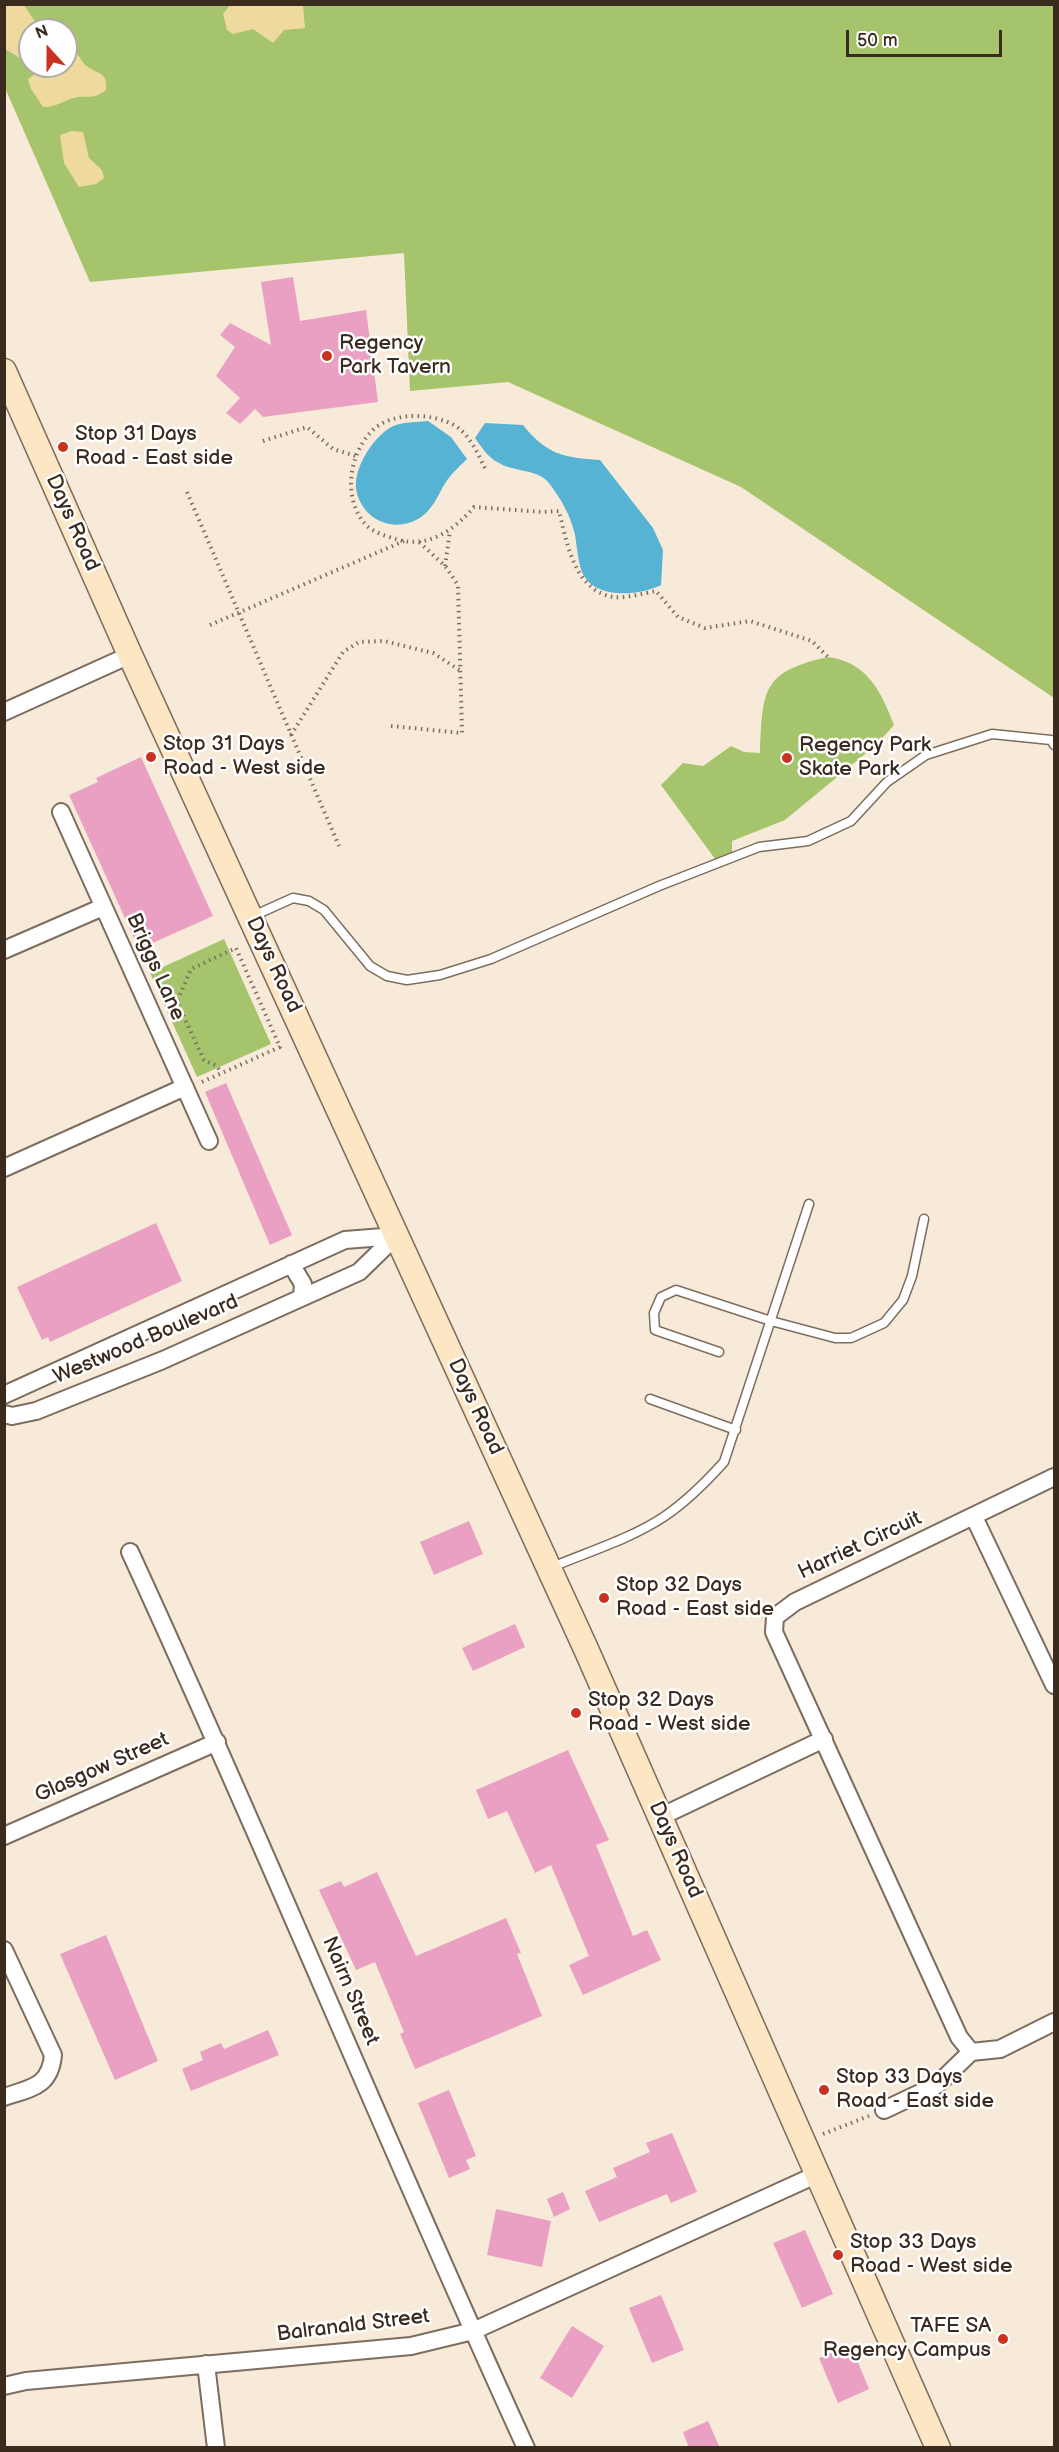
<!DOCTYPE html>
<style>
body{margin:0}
#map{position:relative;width:1059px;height:2452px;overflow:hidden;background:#f8ead9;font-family:"Balsamiq Sans",sans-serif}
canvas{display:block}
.frame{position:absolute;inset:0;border:6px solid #3b2a1e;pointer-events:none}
.north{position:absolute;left:18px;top:18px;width:60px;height:60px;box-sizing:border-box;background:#fff;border:2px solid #b1aaa5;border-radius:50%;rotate:339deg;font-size:16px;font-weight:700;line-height:24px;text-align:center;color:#3b2a1e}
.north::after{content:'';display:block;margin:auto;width:21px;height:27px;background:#c8321e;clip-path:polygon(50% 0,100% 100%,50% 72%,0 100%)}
.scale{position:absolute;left:846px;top:30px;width:156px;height:27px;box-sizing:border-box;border:3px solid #3b2a1e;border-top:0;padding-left:8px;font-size:18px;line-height:21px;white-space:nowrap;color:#3b2a1e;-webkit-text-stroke:4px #fff;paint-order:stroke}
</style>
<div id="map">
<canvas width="1059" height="2452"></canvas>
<div class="frame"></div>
<div class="north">N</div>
<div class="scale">50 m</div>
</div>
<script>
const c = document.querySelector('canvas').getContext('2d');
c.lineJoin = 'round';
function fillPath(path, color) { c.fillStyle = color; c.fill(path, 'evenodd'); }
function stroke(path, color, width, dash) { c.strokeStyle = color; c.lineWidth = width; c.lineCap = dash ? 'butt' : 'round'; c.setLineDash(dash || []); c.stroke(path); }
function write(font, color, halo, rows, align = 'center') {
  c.font = font + ' "Balsamiq Sans",sans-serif'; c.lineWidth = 5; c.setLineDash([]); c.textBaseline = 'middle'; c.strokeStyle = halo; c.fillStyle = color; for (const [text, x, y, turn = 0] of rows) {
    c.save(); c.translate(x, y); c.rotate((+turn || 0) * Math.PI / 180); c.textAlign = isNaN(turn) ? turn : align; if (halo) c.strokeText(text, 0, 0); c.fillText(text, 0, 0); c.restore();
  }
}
fillPath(new Path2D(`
 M 4,5 L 1054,5 L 1054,698 L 741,487 L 508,382 L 410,391 L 404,253 L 90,282 L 5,88 ZM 30,30 L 66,30 L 66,66 L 30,66 Z
 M 828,657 C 867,662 881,691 894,725 L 876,745 L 785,820 L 732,841 L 732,857 L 718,863 L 661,785 L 683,763 L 703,766 L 731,746 L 744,752 L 760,753 C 763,690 761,672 828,657 Z
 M 224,939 L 271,1044 L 197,1077 L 150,973 Z`), '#a6c46c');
fillPath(new Path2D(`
 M 4,5 L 24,5 L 38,26 L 48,30 L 30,30 L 30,64 L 5,49 Z
 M 230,5 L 303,5 L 305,28 L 284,30 L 273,43 L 253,29 L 233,34 L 227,30 L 223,14 Z
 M 72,49 C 79,54 81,62 88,67 C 99,75 108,72 106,90 C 91,102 85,93 70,99 C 60,103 55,107 43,107 L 31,89 L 28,79 C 40,69 54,72 66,66 L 66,52 Z
 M 72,131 L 83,132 L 89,158 L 102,170 L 104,178 L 96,184 L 79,187 L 64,163 L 60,135 Z`), '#eeda9e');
fillPath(new Path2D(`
 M 428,421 L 451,437 L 467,459 C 461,465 453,472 448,479 C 438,493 434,510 418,519 C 392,534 360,518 356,488 C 354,466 376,432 396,425 C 405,422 418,422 428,421 Z
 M 485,423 L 523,425 C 546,454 564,458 600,460 L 653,528 L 663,550 L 661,585 C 639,596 594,600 582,572 C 578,561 577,547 575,535 C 571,516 560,497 548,482 C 537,469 515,472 501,464 C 489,459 482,448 475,438 Z`), '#56b3d4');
fillPath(new Path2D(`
 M 293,277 L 300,321 L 366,310 L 378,402 L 263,417 L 255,409 L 240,424 L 226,413 L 240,398 L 216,376 L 235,347 L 220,335 L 230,323 L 271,345 L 261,282 Z
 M 141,757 L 213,916 L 139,949 L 69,795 L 98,782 L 96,778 Z
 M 226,1083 L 292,1235 L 270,1245 L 205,1092 Z
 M 156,1223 L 182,1281 L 50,1342 L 48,1337 L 42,1340 L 17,1287 Z
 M 469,1521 L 483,1554 L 434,1575 L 420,1542 Z
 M 515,1624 L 525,1647 L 473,1671 L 462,1648 Z
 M 568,1750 L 609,1840 L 596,1845 L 633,1936 L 647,1930 L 661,1960 L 583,1995 L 569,1965 L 589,1956 L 551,1865 L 535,1873 L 507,1811 L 488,1819 L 476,1790 Z
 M 377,1872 L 416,1956 L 506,1918 L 521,1953 L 517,1954 L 542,2016 L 415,2069 L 400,2034 L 404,2032 L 375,1962 L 356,1970 L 319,1890 L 341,1881 L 344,1887 Z
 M 106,1935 L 158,2061 L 115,2080 L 60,1954 Z
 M 268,2030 L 279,2055 L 191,2091 L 182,2069 L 203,2060 L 200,2052 L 221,2043 L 224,2049 Z
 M 449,2090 L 476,2156 L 466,2160 L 470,2169 L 449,2178 L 418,2103 Z
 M 672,2133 L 697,2192 L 671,2203 L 667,2194 L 599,2222 L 585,2191 L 617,2177 L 613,2168 L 650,2152 L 646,2143 Z
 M 563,2192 L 570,2209 L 554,2217 L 547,2199 Z
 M 496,2209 L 551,2221 L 542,2267 L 487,2255 Z
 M 805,2230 L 833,2294 L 802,2308 L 773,2243 Z
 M 661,2295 L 684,2350 L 652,2363 L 629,2308 Z
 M 572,2326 L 604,2346 L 572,2398 L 540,2378 Z
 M 851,2345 L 869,2389 L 838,2403 L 819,2358 Z
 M 708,2421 L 720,2448 L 689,2448 L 683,2432 Z`), '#eaa0c2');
const lane = new Path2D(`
 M 253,916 L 293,898 L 309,901 L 324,910 L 370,966 L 387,976 L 407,980 L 440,975 L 491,959 L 659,886 L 759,847 L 808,841 L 851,821 L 887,782 L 926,755 L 992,734 L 1051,740 L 1054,745
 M 719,1352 L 655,1330 L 654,1313 L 661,1297 L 676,1290 L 771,1321 L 835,1338 L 851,1338 L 884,1323 L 903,1300 L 912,1276 L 924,1219
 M 650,1399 L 736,1430
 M 550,1568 C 587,1552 631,1539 665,1516 C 687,1501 706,1482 724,1462 L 809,1204`);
const street = new Path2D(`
 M 4,712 L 130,655
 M 61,812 L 209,1141
 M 4,950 L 103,907
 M 4,1168 L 185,1087
 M 291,1264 L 303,1284 L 302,1297
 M 4,1395 L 345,1240 L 396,1236
 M 4,1414 L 12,1416 L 36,1411 L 163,1360 L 359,1272 L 396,1236
 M 1054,1477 L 795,1602 L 775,1617 L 774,1632 L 959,2037 L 971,2052 L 1000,2049 L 1054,2022
 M 974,1517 L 1054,1685
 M 130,1552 C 267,1849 390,2151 526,2448
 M 660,1817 L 824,1739
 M 4,1836 L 217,1742
 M 4,1950 L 53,2055 C 50,2087 31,2088 4,2097
 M 884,2110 L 937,2085 L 971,2052
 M 206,2364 L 216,2448
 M 4,2386 L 26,2381 L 411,2346 L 473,2331 L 818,2174`);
const secondary = new Path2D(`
 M 4,371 L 130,655 L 586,1649 L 938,2448`);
stroke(lane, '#7d6d5f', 11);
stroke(street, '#7d6d5f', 20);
stroke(secondary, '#7d6d5f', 27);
stroke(new Path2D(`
 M 263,441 L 307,427 L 333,449 L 356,456
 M 485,468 C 478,454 470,436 457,427 C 434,412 390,411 371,432 C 348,456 343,500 366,525 C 374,533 388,537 399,540 C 430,548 455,529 474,507 L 543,512 L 559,511 C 567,543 574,590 613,597 C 625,599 644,593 656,591 L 678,617 L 705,628 L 750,621 L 812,641 L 828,657
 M 187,492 L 339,846
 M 445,566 L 450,531
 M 210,625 L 404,541
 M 391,726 L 462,733 L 458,585 L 445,566 L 418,541
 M 291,735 L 343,652 L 359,642 L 384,641 L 433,653 L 461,671
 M 202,1082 L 280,1047 L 236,948 L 191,969 L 177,1002 L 204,1060 L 217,1066 L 221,1073
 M 823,2134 L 869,2116`), '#7d6d5f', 4, [1.5, 4.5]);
stroke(lane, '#fff', 8);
stroke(street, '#fff', 16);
stroke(secondary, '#fce6c4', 24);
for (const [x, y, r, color] of [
 [327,356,6,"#c8321e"],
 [63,447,6,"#c8321e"],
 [151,757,6,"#c8321e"],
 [787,758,6,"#c8321e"],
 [604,1598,6,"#c8321e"],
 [576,1713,6,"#c8321e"],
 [824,2090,6,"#c8321e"],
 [838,2255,6,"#c8321e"],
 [1003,2339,6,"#c8321e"]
]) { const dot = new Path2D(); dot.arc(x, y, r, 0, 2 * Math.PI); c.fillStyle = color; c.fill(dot); stroke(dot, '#fff', 2); }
write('21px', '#3b2a1e', '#fff', [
 ["Regency",339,344],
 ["Park Tavern",339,368],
 ["Stop 31 Days",75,435],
 ["Road - East side",75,459],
 ["Stop 31 Days",163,745],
 ["Road - West side",163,769],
 ["Regency Park",799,746],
 ["Skate Park",799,770],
 ["Stop 32 Days",616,1586],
 ["Road - East side",616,1610],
 ["Stop 32 Days",588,1701],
 ["Road - West side",588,1725],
 ["Stop 33 Days",836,2078],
 ["Road - East side",836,2102],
 ["Stop 33 Days",850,2243],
 ["Road - West side",850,2267],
 ["TAFE SA",991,2327,"right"],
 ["Regency Campus",991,2351,"right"]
], 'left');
write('21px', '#3b2a1e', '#fff', [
 ["Days Road",72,523,66],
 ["Days Road",273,965,65],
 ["Briggs Lane",155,967,66],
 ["Westwood Boulevard",146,1340,-23],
 ["Days Road",475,1407,65],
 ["Harriet Circuit",860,1546,-25],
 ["Glasgow Street",102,1768,-24],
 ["Days Road",675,1850,66],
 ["Nairn Street",350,1991,67],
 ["Balranald Street",353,2326,-7]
]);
</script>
